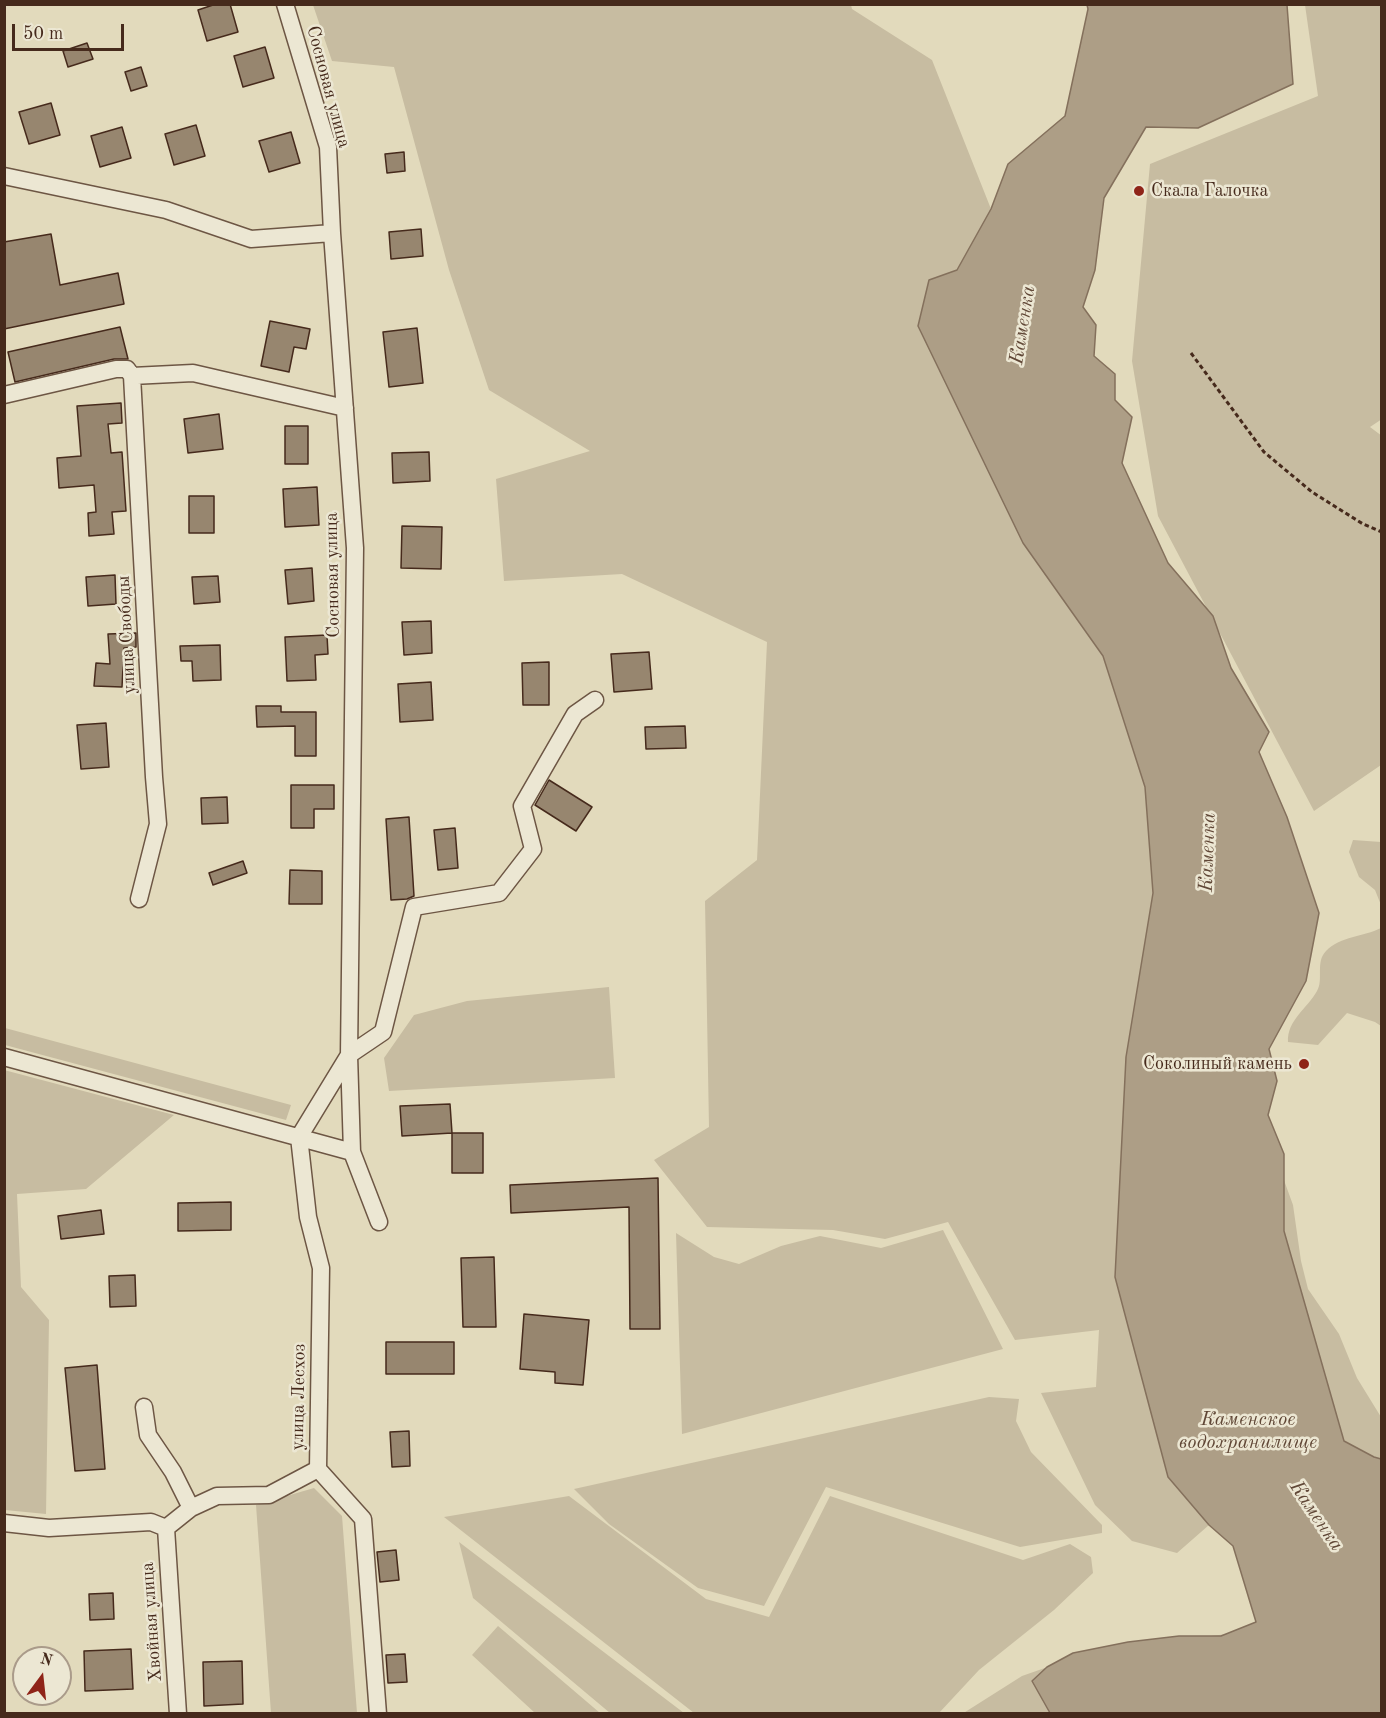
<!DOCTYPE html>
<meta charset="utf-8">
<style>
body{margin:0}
#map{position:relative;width:1386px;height:1718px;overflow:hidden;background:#e2dabc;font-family:"Old Standard TT",serif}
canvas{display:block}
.frame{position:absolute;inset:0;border:6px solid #462a1c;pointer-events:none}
.north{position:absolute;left:12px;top:1646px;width:60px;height:60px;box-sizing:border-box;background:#ece7d3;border:2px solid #aa9b8a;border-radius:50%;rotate:15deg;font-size:16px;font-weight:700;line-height:24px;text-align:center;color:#462a1c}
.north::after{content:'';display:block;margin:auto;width:21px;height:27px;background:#8f2418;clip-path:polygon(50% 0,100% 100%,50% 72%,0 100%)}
.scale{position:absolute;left:12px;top:24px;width:112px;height:27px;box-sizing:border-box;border:3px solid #462a1c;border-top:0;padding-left:8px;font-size:18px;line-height:21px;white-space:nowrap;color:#462a1c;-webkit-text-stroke:4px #ece7d3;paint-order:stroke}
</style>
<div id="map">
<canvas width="1386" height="1718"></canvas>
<div class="frame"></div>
<div class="north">N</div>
<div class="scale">50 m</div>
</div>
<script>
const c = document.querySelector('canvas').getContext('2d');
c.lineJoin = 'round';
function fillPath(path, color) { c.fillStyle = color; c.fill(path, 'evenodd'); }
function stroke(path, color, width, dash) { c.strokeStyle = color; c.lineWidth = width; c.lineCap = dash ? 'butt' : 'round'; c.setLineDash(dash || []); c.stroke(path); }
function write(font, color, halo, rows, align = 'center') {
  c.font = font + ' "Old Standard TT",serif'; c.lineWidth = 5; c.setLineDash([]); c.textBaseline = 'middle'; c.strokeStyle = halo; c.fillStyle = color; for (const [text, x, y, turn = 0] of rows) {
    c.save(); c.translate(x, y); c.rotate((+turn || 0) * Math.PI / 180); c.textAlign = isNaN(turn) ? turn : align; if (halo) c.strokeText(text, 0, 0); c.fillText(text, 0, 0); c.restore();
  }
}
fillPath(new Path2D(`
 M 313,5 L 851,5 L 852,9 L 932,60 L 991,209 L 957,270 L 1023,543 L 1103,656 L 1145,787 L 1153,893 L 1126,1057 L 1168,1477 L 1209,1525 L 1177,1553 L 1132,1541 L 1095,1505 L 1041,1393 L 1096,1387 L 1099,1330 L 1015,1340 L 948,1222 L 885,1239 L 833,1230 L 707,1227 L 654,1160 L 709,1127 L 705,901 L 757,860 L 767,642 L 622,574 L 504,581 L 496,479 L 590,451 L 489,390 L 449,270 L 394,67 L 332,61 Z
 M 1305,5 L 1381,5 L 1382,419 L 1370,427 L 1382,436 L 1381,765 L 1314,811 L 1158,516 L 1132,361 L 1150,164 L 1318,96 Z
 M 1353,840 L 1381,842 L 1381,905 L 1375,890 L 1359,877 L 1349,852 Z
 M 1381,928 L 1381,1026 L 1375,1022 L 1347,1013 L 1318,1045 L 1288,1042 C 1287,1020 1307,1009 1317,991 C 1324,980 1315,962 1326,951 C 1341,936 1363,937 1381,928 Z
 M 609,987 L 615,1078 L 389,1091 L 384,1058 L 414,1015 L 467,1001 Z
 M 5,1028 L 291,1105 L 286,1120 L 5,1045 Z
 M 4,1070 L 174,1115 L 86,1189 L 17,1194 L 21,1287 L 49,1320 L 46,1514 L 5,1510 Z
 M 1277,1161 L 1293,1205 L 1301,1261 L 1308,1289 L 1339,1334 L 1357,1378 L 1381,1417 L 1381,1465 L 1347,1466 L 1280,1249 Z
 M 943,1230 L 1003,1349 L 682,1434 L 676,1233 L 714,1257 L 739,1264 L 781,1246 L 820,1236 L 881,1248 Z
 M 989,1397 L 1019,1399 L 1016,1421 L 1031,1452 L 1102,1525 L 1102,1533 L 1020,1547 L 826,1487 L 764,1606 L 698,1588 L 609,1524 L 574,1489 Z
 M 314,1488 L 342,1516 L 357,1713 L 271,1713 L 256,1505 Z
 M 569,1496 L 706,1599 L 769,1617 L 830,1496 L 1023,1560 L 1070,1544 L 1091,1557 L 1093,1573 L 1054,1610 L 979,1670 L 939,1713 L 694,1713 L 444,1517 Z
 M 459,1542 L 684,1713 L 610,1713 L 473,1598 Z
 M 498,1626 L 600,1713 L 535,1713 L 472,1655 Z
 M 1227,1634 L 1072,1701 L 1050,1713 L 962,1714 L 1022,1676 L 1096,1650 Z`), '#c7bca1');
const water = new Path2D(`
 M 1087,5 L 1287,5 L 1293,84 L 1198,128 L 1146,127 L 1104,198 L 1095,270 L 1083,307 L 1096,325 L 1094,356 L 1115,374 L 1115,400 L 1132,417 L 1122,463 L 1168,563 L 1213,616 L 1231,668 L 1269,732 L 1259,752 L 1287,817 L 1319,913 L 1306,981 L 1269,1049 L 1277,1081 L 1268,1115 L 1284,1154 L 1284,1231 L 1344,1441 L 1374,1457 L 1381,1459 L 1381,1713 L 1050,1713 L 1032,1681 L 1047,1667 L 1073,1653 L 1128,1642 L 1179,1636 L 1221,1636 L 1256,1622 L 1233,1546 L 1209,1525 L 1168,1477 L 1115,1277 L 1126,1057 L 1153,893 L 1145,787 L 1103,656 L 1023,543 L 918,326 L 929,280 L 957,270 L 991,209 L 1008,164 L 1065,116 L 1088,9 Z`);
fillPath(water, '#ad9e86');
stroke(water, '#84705c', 1.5);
const building = new Path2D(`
 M 216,4 L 230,4 L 238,32 L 207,41 L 198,10 Z
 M 87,43 L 93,59 L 68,67 L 63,51 Z
 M 265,47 L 274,78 L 243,87 L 234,56 Z
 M 141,67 L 147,86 L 131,91 L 125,72 Z
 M 51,103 L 60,135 L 29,144 L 19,112 Z
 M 196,125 L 205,156 L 174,165 L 165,134 Z
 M 122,127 L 131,158 L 100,167 L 91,136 Z
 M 291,132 L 300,163 L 269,172 L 259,141 Z
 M 404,152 L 405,171 L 387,173 L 385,154 Z
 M 421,229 L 423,256 L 391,259 L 389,232 Z
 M 51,234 L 60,285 L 118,273 L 124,304 L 4,329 L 4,242 Z
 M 270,321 L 310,329 L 306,349 L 294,347 L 289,372 L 261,366 Z
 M 120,327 L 128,359 L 114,359 L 15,382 L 8,352 Z
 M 417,328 L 423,383 L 389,387 L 383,332 Z
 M 121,403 L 122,423 L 108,424 L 111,453 L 122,452 L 126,511 L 112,512 L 114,534 L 89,536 L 88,513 L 96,512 L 94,485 L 59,488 L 57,458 L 81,456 L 77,406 Z
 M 219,414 L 223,449 L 188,453 L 184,419 Z
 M 285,426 L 308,426 L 308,464 L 285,464 Z
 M 429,452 L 430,481 L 393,483 L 392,453 Z
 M 317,487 L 319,525 L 285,527 L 283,489 Z
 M 189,496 L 214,496 L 214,533 L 189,533 Z
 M 402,526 L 442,527 L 441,569 L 401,568 Z
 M 312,568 L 314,601 L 288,604 L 285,570 Z
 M 115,575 L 116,604 L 88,606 L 86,577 Z
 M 218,576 L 220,602 L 194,604 L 192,577 Z
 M 431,621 L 432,653 L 404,655 L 402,622 Z
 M 136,633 L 136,647 L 124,648 L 122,687 L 94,686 L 96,663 L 110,664 L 108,634 Z
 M 327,635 L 328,654 L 315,655 L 316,680 L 287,681 L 285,637 Z
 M 220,645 L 221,680 L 193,681 L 192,661 L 181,661 L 180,646 Z
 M 649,652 L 652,689 L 614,692 L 611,654 Z
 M 549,662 L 549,705 L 523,705 L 522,663 Z
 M 431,682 L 433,720 L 400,722 L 398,684 Z
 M 256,706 L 281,706 L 281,712 L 316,712 L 316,756 L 295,756 L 295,726 L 257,727 Z
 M 106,723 L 109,767 L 81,769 L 77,725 Z
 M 685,726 L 686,748 L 646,749 L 645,727 Z
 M 549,780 L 592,807 L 576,831 L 535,805 Z
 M 291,785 L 334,785 L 334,809 L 314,809 L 314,828 L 291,828 Z
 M 227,797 L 228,823 L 202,824 L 201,798 Z
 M 409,817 L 414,896 L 407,899 L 391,900 L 386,819 Z
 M 455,828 L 458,868 L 438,870 L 434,830 Z
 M 243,861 L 247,873 L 213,885 L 209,873 Z
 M 290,870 L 322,871 L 322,904 L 289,904 Z
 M 450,1104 L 452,1133 L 402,1136 L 400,1106 Z
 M 452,1133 L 483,1133 L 483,1173 L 452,1173 Z
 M 658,1178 L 660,1329 L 630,1329 L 629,1207 L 511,1213 L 510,1185 Z
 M 231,1202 L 231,1230 L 178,1231 L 178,1203 Z
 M 101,1210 L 104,1234 L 61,1239 L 58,1216 Z
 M 494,1257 L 496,1327 L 463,1327 L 461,1258 Z
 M 135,1275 L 136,1306 L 110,1307 L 109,1276 Z
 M 524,1314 L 589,1320 L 583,1385 L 555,1383 L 555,1372 L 520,1369 Z
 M 386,1342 L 454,1342 L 454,1374 L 386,1374 Z
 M 97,1365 L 105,1469 L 75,1471 L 65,1368 Z
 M 409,1431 L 410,1466 L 392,1467 L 390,1432 Z
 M 396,1550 L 399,1580 L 380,1582 L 377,1552 Z
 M 113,1593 L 114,1619 L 90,1620 L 89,1594 Z
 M 131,1649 L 133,1689 L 85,1691 L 84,1651 Z
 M 405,1654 L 407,1682 L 388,1683 L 386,1655 Z
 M 242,1661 L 243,1704 L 204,1706 L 203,1662 Z`);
fillPath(building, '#97866f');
stroke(building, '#462a1c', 1.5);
const minor = new Path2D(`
 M 285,4 L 328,147 L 332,233 L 355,548 L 349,1055 L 299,1137
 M 4,176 L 166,210 L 251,239 L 332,233
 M 132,376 L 193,373 L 345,408
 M 4,395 L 116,369 L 127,369 L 132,376 L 154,777 L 158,824 L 139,899
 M 4,1057 L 352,1152 L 349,1055 L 383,1032 L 414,907 L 499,893 L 533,849 L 522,806 L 575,714 L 595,700
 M 299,1137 L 308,1217 L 321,1268 L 318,1469 L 363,1519 L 378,1714
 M 352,1152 L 379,1222
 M 144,1407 L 148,1435 L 173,1472 L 191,1508
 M 4,1523 L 49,1528 L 151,1522 L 166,1528 L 191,1508 L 217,1496 L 269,1495 L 318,1469
 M 166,1528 L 178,1714`);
stroke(minor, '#6d5644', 19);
stroke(new Path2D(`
 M 1191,353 L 1264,452 L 1312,492 L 1363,524 L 1382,532`), '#462a1c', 3, [4.5, 3]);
stroke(minor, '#ece7d3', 16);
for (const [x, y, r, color] of [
 [1139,191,6,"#8f2418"],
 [1304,1064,6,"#8f2418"]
]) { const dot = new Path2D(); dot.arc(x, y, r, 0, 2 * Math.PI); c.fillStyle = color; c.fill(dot); stroke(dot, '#ece7d3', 2); }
write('18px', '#462a1c', '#ece7d3', [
 ["Сосновая улица",328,87,75],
 ["Сосновая улица",333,575,-91],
 ["улица Свободы",127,635,-93],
 ["улица Лесхоз",299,1397,-89],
 ["Хвойная улица",152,1622,-94]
]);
write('18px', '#462a1c', '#ece7d3', [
 ["Скала Галочка",1151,191],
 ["Соколиный камень",1292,1064,"right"]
], 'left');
write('italic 20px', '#604736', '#ece7d3', [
 ["Каменка",1023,325,-81],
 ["Каменка",1208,852,-88],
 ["Каменское",1248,1420],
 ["водохранилище",1248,1443],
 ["Каменка",1316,1516,56]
]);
</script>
